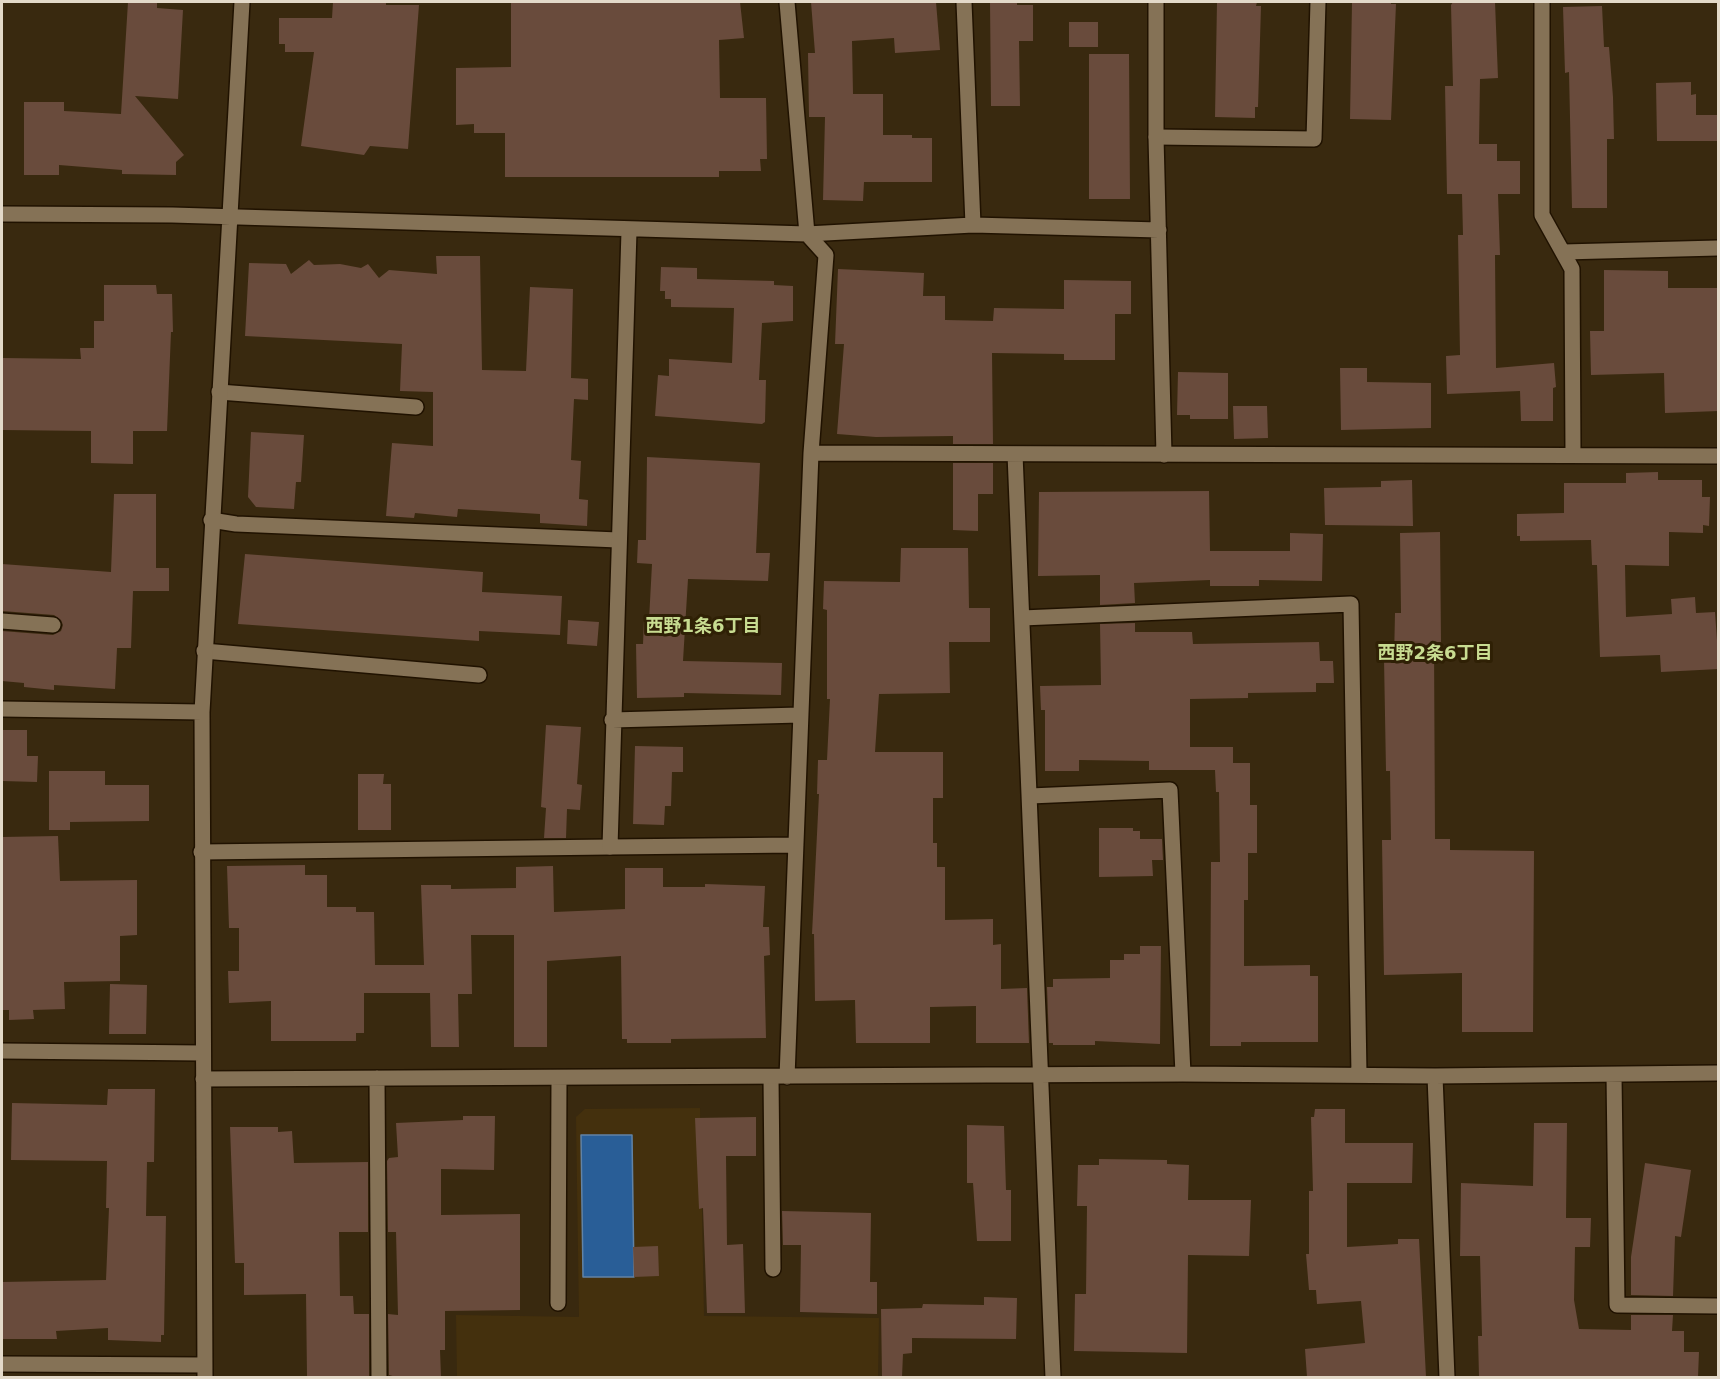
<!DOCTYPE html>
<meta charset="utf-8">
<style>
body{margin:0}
#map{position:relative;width:1720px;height:1379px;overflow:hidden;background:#39290f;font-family:"DejaVu Sans",sans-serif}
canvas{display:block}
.frame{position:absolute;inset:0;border:3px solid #e3d9c9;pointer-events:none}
</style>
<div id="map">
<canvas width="1720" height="1379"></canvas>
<div class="frame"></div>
</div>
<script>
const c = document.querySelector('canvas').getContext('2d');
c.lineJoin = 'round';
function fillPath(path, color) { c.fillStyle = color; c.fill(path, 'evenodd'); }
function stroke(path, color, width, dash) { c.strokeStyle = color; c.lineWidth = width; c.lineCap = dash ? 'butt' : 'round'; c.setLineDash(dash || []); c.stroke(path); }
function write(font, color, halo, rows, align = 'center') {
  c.font = font + ' "DejaVu Sans","Noto Sans JP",sans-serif'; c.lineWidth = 6; c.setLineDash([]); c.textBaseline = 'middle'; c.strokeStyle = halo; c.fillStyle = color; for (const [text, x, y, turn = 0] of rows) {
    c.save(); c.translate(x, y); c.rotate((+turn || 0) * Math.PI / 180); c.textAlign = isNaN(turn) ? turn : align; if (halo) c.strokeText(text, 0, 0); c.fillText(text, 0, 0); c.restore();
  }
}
fillPath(new Path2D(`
 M 700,1108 L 704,1316 L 879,1318 L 878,1377 L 457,1377 L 456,1315 L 579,1317 L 576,1117 L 585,1109 Z`), '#44300d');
const water = new Path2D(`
 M 581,1135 L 632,1135 L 634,1277 L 583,1277 Z`);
fillPath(water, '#295e97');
stroke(water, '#6183a6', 1.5);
fillPath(new Path2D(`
 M 128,2 L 157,2 L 157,8 L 183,10 L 178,99 L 135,96 L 184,155 L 176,162 L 176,175 L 122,174 L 122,170 L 59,165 L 59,175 L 24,175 L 24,102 L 64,102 L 64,111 L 121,114 Z
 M 333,2 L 386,2 L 386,5 L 419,5 L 408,149 L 370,146 L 364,155 L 301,146 L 314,52 L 285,52 L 285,44 L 279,44 L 279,18 L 332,18 Z
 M 511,2 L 740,2 L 744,38 L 719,40 L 720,98 L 766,98 L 767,159 L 760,159 L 761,171 L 719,171 L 719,177 L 505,177 L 505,133 L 474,133 L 474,124 L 456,125 L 456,68 L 511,67 Z
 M 811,2 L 936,2 L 940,50 L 895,53 L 894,38 L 852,41 L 853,94 L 883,94 L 883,135 L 912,135 L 912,138 L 932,138 L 932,182 L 864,182 L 863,201 L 823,200 L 825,117 L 809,117 L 808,53 L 815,53 Z
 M 990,2 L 1017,2 L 1017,5 L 1033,5 L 1033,41 L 1019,41 L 1020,106 L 991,106 Z
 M 1217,2 L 1257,2 L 1256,6 L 1261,6 L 1258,107 L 1255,107 L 1255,118 L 1215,117 Z
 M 1352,2 L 1391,2 L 1391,4 L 1396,4 L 1391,120 L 1350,119 Z
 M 1453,2 L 1495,2 L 1498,78 L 1480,79 L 1479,144 L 1497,144 L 1497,161 L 1520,161 L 1520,194 L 1498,194 L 1500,255 L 1495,255 L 1496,368 L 1554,363 L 1556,387 L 1553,388 L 1553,421 L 1521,421 L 1520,391 L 1447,394 L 1446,356 L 1460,355 L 1458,235 L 1463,235 L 1462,194 L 1447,194 L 1445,86 L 1453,86 L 1451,5 Z
 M 1602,6 L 1604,47 L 1609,47 L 1613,97 L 1614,139 L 1607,139 L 1607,208 L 1572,208 L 1569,72 L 1565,73 L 1563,7 Z
 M 1069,22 L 1098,22 L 1098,47 L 1069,47 Z
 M 1089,54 L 1129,54 L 1130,199 L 1089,199 Z
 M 1691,82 L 1691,95 L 1696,94 L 1696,115 L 1719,115 L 1719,141 L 1657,141 L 1656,83 Z
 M 436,256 L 480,256 L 482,370 L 526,371 L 530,287 L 573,289 L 571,378 L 588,379 L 588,400 L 574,399 L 571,460 L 581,461 L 579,499 L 588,500 L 587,526 L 540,523 L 540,514 L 458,509 L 457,517 L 415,513 L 414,518 L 386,516 L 392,443 L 433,446 L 433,392 L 400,391 L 402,344 L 245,336 L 249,263 L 286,264 L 291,274 L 309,260 L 314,265 L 340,264 L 361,268 L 368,264 L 379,278 L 389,270 L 437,274 Z
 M 661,267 L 697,268 L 697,279 L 774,281 L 774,285 L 793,286 L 793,321 L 762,323 L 759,380 L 766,380 L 765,422 L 762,424 L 655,416 L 658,375 L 669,376 L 669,359 L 732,363 L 734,308 L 671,307 L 671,299 L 665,299 L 665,291 L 660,291 Z
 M 838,269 L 924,273 L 923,296 L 945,296 L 945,320 L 993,321 L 994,308 L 1064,309 L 1064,280 L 1131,281 L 1131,314 L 1115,314 L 1115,360 L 1064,360 L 1064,354 L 992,353 L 993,444 L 953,444 L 953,436 L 876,437 L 837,434 L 844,344 L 835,344 Z
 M 1604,270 L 1668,271 L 1668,288 L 1719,288 L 1719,411 L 1665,413 L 1664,373 L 1591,375 L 1590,331 L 1604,331 Z
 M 104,285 L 156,285 L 157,294 L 172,294 L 173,332 L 171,332 L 167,431 L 133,431 L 133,464 L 91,463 L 91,431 L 2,430 L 2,358 L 81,359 L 80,348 L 94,348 L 94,321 L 104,321 Z
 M 1340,368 L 1367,368 L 1367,382 L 1431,383 L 1431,428 L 1341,430 Z
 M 1178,372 L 1228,373 L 1228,419 L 1190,419 L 1190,415 L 1177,415 Z
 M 1233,406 L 1267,406 L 1268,438 L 1234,439 Z
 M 251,432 L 304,435 L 301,482 L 296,482 L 294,509 L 256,507 L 248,497 Z
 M 647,457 L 760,463 L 756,553 L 770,553 L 768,581 L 688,579 L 683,661 L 782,663 L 781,695 L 684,693 L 684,697 L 637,698 L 636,644 L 643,644 L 644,620 L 649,620 L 652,564 L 637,563 L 638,540 L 646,540 Z
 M 953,463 L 993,463 L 993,494 L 978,494 L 978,531 L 953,530 Z
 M 1658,472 L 1658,480 L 1702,480 L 1702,497 L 1710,497 L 1709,526 L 1703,525 L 1703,533 L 1669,532 L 1669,566 L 1625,565 L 1626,617 L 1672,614 L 1671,599 L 1695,597 L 1696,613 L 1715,612 L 1719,669 L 1661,672 L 1660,655 L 1600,657 L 1597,565 L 1592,565 L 1591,540 L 1520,541 L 1520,536 L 1517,536 L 1517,514 L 1564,513 L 1564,483 L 1626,483 L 1626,473 Z
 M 1412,480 L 1413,526 L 1325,525 L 1324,488 L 1381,487 L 1381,481 Z
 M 1209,491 L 1210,551 L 1290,551 L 1290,533 L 1323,534 L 1322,581 L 1259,580 L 1259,586 L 1210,586 L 1210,580 L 1134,583 L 1135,603 L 1100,605 L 1100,575 L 1038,576 L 1039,492 Z
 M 114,494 L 156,494 L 156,568 L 169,568 L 169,591 L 133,591 L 131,648 L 117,648 L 115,689 L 54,685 L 54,690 L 24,687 L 24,683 L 2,681 L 2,631 L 53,635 L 61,631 L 63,625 L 61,620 L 54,615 L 2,611 L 2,564 L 111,572 Z
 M 1440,532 L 1441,642 L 1434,642 L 1435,839 L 1450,839 L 1450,850 L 1534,851 L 1533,1032 L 1462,1032 L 1462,973 L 1384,975 L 1382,840 L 1391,840 L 1390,771 L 1386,771 L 1384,659 L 1394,659 L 1395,613 L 1401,613 L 1400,533 Z
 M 901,548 L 968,548 L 969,608 L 990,608 L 990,642 L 949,642 L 950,693 L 879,694 L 875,752 L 943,752 L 943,798 L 933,798 L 933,843 L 937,843 L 937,867 L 945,867 L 945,920 L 993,919 L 993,945 L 1001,944 L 1001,989 L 1027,988 L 1029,1043 L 976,1043 L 976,1006 L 930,1007 L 930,1043 L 856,1043 L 855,1000 L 815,1001 L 814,934 L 812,934 L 819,794 L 817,794 L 818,760 L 827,760 L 830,699 L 827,699 L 827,610 L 823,609 L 824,581 L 900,582 Z
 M 245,554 L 483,572 L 482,592 L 562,596 L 560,635 L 479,631 L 479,641 L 238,624 Z
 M 568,620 L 599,622 L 597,646 L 567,644 Z
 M 1135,623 L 1135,632 L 1192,632 L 1193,644 L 1319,642 L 1320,661 L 1333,661 L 1334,683 L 1316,683 L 1316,692 L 1248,693 L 1248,698 L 1190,699 L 1190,747 L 1233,747 L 1233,763 L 1250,763 L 1250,805 L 1257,805 L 1257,853 L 1248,853 L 1248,900 L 1244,900 L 1244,966 L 1310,965 L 1310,976 L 1318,976 L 1318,1042 L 1241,1042 L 1241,1046 L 1210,1046 L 1211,862 L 1220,862 L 1219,792 L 1216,792 L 1215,770 L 1149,770 L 1149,761 L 1079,760 L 1079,771 L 1045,771 L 1045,710 L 1041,710 L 1040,686 L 1101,685 L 1100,624 Z
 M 546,725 L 581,727 L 577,784 L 582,785 L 580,810 L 567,809 L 566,838 L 544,838 L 546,808 L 541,807 Z
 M 2,730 L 27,730 L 27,756 L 38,756 L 37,782 L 2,781 Z
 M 635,746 L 683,747 L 683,772 L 672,772 L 671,806 L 665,806 L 664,825 L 633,824 Z
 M 49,771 L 105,771 L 105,785 L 149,785 L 149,821 L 70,822 L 70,830 L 49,830 Z
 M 358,774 L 384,774 L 383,784 L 391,784 L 391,830 L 358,830 Z
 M 1099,828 L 1133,828 L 1133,831 L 1140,831 L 1140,839 L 1162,839 L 1163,860 L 1152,860 L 1153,876 L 1099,877 Z
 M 58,836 L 60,881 L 137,880 L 137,935 L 120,936 L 120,981 L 64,982 L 65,1009 L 33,1010 L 34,1019 L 9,1020 L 9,1010 L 2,1010 L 2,837 Z
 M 305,865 L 305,875 L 327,875 L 327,907 L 356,907 L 356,912 L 374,912 L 375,965 L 424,965 L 421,885 L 451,885 L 451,889 L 516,888 L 516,867 L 553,866 L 554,912 L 625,909 L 625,868 L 663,868 L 663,887 L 705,887 L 705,884 L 765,886 L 763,927 L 769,927 L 770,955 L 764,956 L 766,1038 L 671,1039 L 671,1043 L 627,1043 L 627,1039 L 622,1039 L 621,956 L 547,961 L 547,1047 L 514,1047 L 514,935 L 471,935 L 472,994 L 458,994 L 459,1047 L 431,1047 L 430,993 L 364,993 L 364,1033 L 356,1033 L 356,1041 L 271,1041 L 271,1001 L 229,1003 L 228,971 L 239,971 L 239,928 L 229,928 L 227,866 Z
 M 1140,946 L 1161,946 L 1160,1044 L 1095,1041 L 1095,1045 L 1053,1045 L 1053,1043 L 1049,1043 L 1047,987 L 1053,987 L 1053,979 L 1110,978 L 1110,960 L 1124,960 L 1124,954 L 1140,954 Z
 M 110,984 L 147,985 L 146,1034 L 109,1034 Z
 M 108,1089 L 155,1089 L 154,1162 L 147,1162 L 146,1216 L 166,1216 L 164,1335 L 161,1335 L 161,1342 L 108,1340 L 108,1328 L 56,1331 L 57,1339 L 2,1339 L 2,1282 L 106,1280 L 109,1208 L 106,1208 L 107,1161 L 11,1160 L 12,1103 L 107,1105 Z
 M 1315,1109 L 1345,1109 L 1345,1143 L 1413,1143 L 1412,1183 L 1347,1183 L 1347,1247 L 1398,1244 L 1398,1239 L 1419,1239 L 1426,1377 L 1307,1377 L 1305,1349 L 1365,1343 L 1361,1301 L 1317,1304 L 1316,1290 L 1309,1290 L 1306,1254 L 1309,1254 L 1309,1191 L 1313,1191 L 1311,1117 L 1314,1117 Z
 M 463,1116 L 495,1116 L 494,1170 L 441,1169 L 441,1215 L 520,1214 L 520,1310 L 445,1311 L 445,1350 L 440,1350 L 441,1377 L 396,1377 L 389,1375 L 388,1314 L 398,1315 L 396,1232 L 388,1232 L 387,1161 L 389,1158 L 398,1157 L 396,1123 L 463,1120 Z
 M 756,1117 L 756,1156 L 726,1156 L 727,1245 L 743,1244 L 745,1313 L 707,1313 L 703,1208 L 699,1209 L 695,1118 Z
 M 1534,1123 L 1567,1123 L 1566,1218 L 1591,1218 L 1590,1247 L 1575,1247 L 1574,1300 L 1579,1329 L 1631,1330 L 1631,1315 L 1673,1315 L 1672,1331 L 1684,1331 L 1684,1352 L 1699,1352 L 1698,1377 L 1479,1377 L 1478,1336 L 1482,1336 L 1480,1256 L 1460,1256 L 1461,1183 L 1533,1186 Z
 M 967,1125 L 1004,1126 L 1006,1190 L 1011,1190 L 1011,1241 L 977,1241 L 973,1183 L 967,1183 Z
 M 230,1127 L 278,1127 L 278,1132 L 292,1131 L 294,1163 L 368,1162 L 368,1232 L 339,1232 L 340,1296 L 353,1296 L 354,1314 L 369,1314 L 369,1376 L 307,1376 L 306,1294 L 244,1295 L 244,1263 L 235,1263 Z
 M 1099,1159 L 1167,1160 L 1167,1164 L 1189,1165 L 1188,1200 L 1251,1200 L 1249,1256 L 1188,1255 L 1187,1353 L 1074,1351 L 1075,1294 L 1086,1294 L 1087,1206 L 1077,1206 L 1078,1165 L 1099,1165 Z
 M 1645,1163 L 1691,1170 L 1681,1237 L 1675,1236 L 1673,1296 L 1631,1295 L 1631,1257 Z
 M 782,1211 L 871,1213 L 870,1282 L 877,1282 L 877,1314 L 800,1312 L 801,1245 L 783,1245 Z
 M 658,1246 L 659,1276 L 634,1277 L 633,1247 Z
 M 984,1297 L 1017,1298 L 1016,1339 L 912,1338 L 912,1353 L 903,1354 L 902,1377 L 882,1377 L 881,1309 L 922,1308 L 923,1304 L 984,1305 Z`), '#694b3c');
const service = new Path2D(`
 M 1156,137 L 1314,139 L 1318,2
 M 219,392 L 416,407
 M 211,520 L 236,524 L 618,540
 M 2,621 L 53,625
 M 204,651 L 479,675
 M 201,852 L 610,847
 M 771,1077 L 773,1269`);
const minor = new Path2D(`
 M 964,2 L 973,225
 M 1156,2 L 1156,137 L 1164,455
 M 1542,2 L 1542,215 L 1572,269 L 1573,455
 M 2,214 L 172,215 L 807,234 L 973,225 L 1159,230
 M 629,231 L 610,847 L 796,845
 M 1563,252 L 1718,248
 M 811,453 L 1718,456
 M 1015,454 L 1053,1378
 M 1022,618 L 1351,604 L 1359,1074
 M 2,709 L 202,712
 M 612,720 L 800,715
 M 1030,796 L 1170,790 L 1183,1074
 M 2,1051 L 202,1053
 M 1614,1075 L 1617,1305 L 1718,1306
 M 1435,1076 L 1447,1378
 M 787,1077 L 811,453 L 826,255 L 807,234 L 787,2
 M 377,1078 L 379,1378
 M 203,1079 L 1183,1074 L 1435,1076 L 1718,1073
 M 558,1303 L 559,1079
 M 2,1364 L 205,1365
 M 205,1378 L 202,712 L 242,2`);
stroke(service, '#201200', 18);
stroke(minor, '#201200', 18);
stroke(service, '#857256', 15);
stroke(minor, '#857256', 15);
write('bold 18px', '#c8dc91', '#2f2005', [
 ["西野1条6丁目",703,627],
 ["西野2条6丁目",1435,654]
]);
</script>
